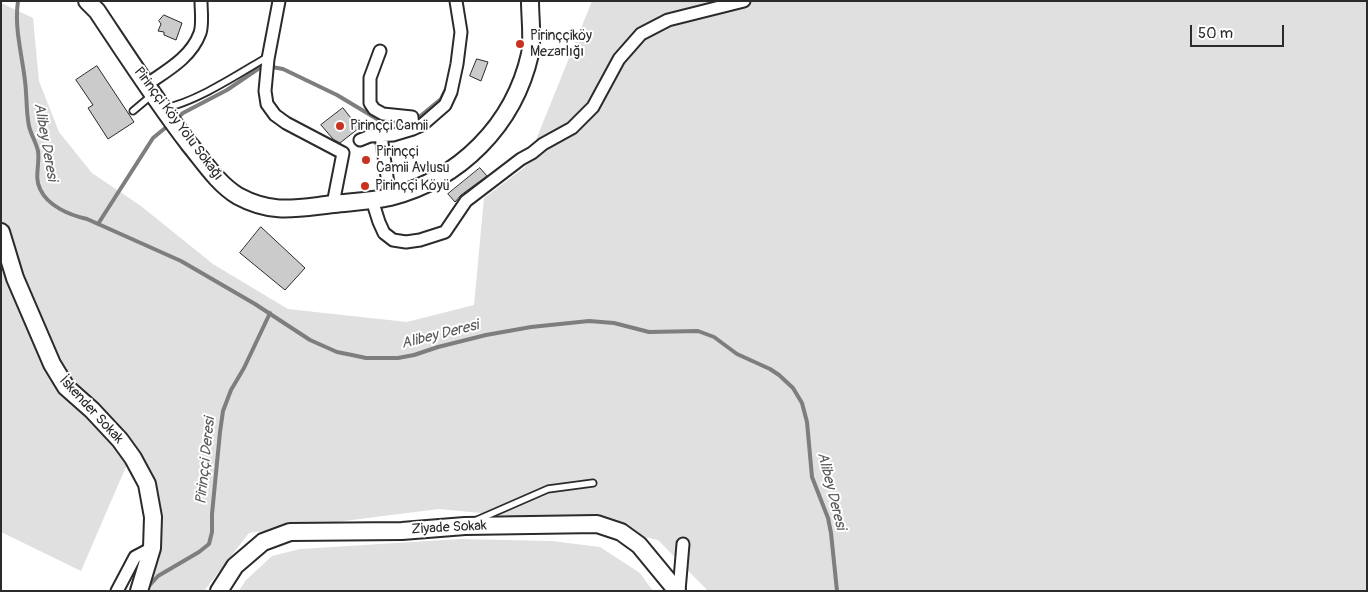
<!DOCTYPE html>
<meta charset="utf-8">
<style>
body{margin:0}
#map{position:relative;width:1368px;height:592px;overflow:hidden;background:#fff;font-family:Pangolin,sans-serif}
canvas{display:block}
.frame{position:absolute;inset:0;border:2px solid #2b2b2b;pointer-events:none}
.scale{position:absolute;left:1190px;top:25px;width:94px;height:22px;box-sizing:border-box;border:2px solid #2b2b2b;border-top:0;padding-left:6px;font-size:15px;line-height:18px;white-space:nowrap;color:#2b2b2b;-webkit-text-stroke:4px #fff;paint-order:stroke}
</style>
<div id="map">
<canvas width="1368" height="592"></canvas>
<div class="frame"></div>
<div class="scale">50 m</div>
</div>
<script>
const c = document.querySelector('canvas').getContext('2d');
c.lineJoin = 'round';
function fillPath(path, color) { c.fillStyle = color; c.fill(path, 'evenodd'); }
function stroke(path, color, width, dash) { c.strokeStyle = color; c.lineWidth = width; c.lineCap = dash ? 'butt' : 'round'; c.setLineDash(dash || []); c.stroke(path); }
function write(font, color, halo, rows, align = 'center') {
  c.font = font + ' Pangolin,sans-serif'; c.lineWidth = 4; c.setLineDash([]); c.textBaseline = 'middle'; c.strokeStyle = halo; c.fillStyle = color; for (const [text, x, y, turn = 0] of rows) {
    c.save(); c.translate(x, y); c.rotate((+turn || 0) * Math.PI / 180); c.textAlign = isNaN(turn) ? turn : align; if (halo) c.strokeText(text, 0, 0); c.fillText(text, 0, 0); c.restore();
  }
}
fillPath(new Path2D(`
 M 592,1 L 1367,1 L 1367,591 L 708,591 L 658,540 L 585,523 L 439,509 L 249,533 L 204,591 L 130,591 L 149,550 L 148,496 L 131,455 L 81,571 L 1,532 L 1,3 L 33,18 L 39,81 L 59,132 L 92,173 L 141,206 L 213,264 L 288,309 L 407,322 L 474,305 L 484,198 L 525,167 Z
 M 460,539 L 552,541 L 600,547 L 640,573 L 653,591 L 239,591 L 245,581 L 272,556 L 300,549 Z`), '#e0e0e0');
stroke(new Path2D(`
 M 18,1 C 14,28 22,54 25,81 C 27,96 26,112 29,126 C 31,135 36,142 38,151 C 40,164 34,177 40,189 C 48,206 69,215 87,219 L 181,261 L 255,304 L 310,340 L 337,352 L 352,355 L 366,358 L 398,358 L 414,355 L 438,347 L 486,335 L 531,327 L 589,321 L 614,323 L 649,332 L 698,331 L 714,337 L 737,354 L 770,369 L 779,375 L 793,388 L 802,403 L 807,422 L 812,477 L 828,518 L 831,533 L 837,591
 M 418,118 L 441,99 L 448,85
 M 175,120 L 183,113 L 227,90 L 258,69 L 272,67 L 283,69 L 337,95 L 382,122 L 405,123
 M 98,224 L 153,138 L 170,124
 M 148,591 L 148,587 L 158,576 L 199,552 L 209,544 L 212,532 L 212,514 L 220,432 L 223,411 L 231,390 L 244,368 L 270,313`), '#7e7e7e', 4);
const building = new Path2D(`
 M 164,15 L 182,23 L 176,40 L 164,35 L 164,32 L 158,31 L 161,24 L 159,21 Z
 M 477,59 L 488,62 L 481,81 L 470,76 Z
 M 97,66 L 134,122 L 108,139 L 88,108 L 93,105 L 76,80 Z
 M 343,108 L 359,128 L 340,143 L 333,139 L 321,125 Z
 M 480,168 L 487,176 L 461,195 L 455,202 L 448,194 Z
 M 261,227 L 305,268 L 285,290 L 240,253 Z`);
fillPath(building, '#cbcbcb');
stroke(building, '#2b2b2b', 1);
const lane = new Path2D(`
 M 164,108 C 194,103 237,75 264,59 L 268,59
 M 133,111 L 152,95
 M 477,520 L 548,489 L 593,483`);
const street = new Path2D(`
 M 279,1 L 268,59 L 265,91 L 267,104 L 275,115 L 286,123 L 343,153
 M 380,51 L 370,78 L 370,103 L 374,109 L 383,114 L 412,117 L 413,129
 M 146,85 C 166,71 191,58 200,33 C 203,24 201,11 201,1
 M 381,136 L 390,197
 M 360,140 L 370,136 L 393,135 L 413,129 L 422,125 L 445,105 L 451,92 L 457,64 L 461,32 L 456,1
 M 372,200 L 379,222 L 384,233 L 393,240 L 406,242 L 420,240 L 445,232 L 466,201 L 521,159 L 532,153 L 543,144 L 572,128 L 593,107 L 619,59 L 641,34 L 668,20 L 744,1
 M 333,204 L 343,153
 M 117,591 L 135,557 L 152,548
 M 679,591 L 683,544`);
const secondary = new Path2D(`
 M 87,1 L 97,11 C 127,56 156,101 189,144 C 204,162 218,184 238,196 C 273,215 297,208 334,204 C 352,202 372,201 390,197 C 460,179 514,125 530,54 C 533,38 530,18 530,1
 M 1,232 L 15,278 L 52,364 L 66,387 L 92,410 L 120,440 L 133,458 L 147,484 L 153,517 L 152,548 L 139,591
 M 219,591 L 235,566 L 263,542 L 290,532 L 402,531 L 465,526 L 597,524 L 621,532 L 639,545 L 677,591`);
stroke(lane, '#2b2b2b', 9);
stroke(street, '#2b2b2b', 15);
stroke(secondary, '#2b2b2b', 20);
stroke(lane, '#fff', 5.5);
stroke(street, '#fff', 11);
stroke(secondary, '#fff', 16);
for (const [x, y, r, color] of [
 [520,44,5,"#c8321e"],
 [340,126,5,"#c8321e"],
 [366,160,5,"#c8321e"],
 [365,186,5,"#c8321e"]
]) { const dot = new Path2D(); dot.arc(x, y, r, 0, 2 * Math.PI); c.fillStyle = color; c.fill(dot); stroke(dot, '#fff', 2); }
write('14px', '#2b2b2b', '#fff', [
 ["Pirinççiköy",530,36],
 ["Mezarlığı",530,52],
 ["Pirinççi Camii",350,126],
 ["Pirinççi",376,152],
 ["Camii Avlusu",376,168],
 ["Pirinççi Köyü",375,186]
], 'left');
write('14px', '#2b2b2b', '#fff', [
 ["Pirinççi Köy Yolu Sokağı",178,124,53],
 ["İskender Sokak",91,410,47],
 ["Ziyade Sokak",449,528,-3]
]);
write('italic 15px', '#5c5c5c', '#fff', [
 ["Alibey Deresi",45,142,80],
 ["Alibey Deresi",440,335,-14],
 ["Pirinççi Deresi",206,461,-84],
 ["Alibey Deresi",831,491,76]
]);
</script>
